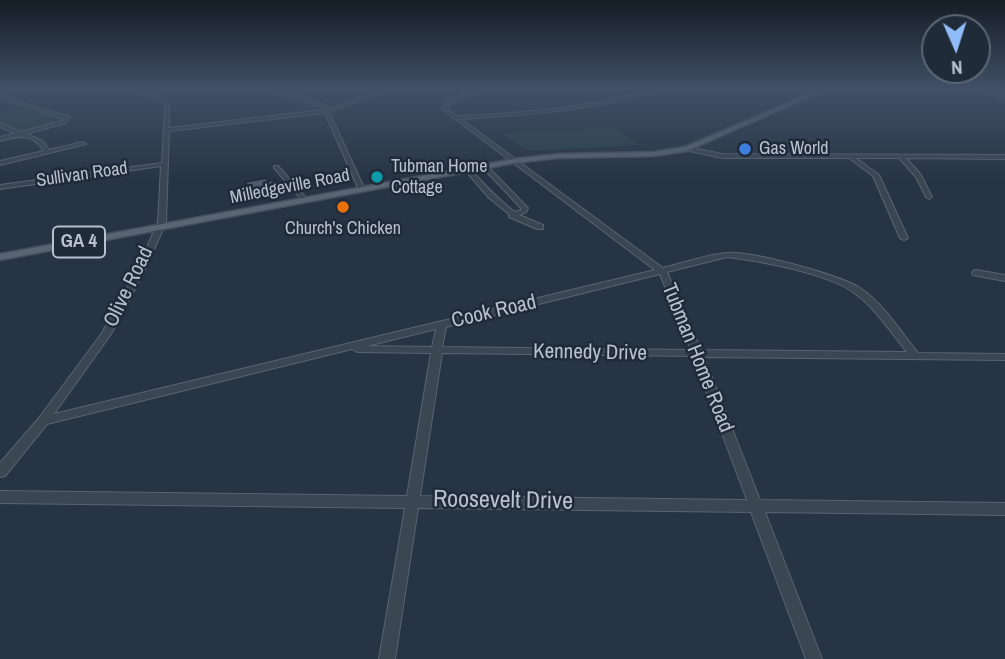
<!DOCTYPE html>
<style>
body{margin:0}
#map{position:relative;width:1005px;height:659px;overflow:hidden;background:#273444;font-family:"Archivo Narrow",sans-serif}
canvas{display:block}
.north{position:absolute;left:921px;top:14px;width:70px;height:70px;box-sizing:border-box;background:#202b39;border:2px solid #5d6774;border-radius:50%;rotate:177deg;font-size:19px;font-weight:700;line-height:28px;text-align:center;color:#b8c1cd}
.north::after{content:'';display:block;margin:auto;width:24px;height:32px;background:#90bcfa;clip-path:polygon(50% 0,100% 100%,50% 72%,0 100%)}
</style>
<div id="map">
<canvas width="1005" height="659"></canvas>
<div class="north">N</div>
</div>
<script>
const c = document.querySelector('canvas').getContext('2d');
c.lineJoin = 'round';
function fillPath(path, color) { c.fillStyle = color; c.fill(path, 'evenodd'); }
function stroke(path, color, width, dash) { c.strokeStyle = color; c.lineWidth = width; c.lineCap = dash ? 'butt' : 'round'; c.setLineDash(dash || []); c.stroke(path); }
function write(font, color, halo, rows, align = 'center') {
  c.font = font + ' "Archivo Narrow",sans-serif'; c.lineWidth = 5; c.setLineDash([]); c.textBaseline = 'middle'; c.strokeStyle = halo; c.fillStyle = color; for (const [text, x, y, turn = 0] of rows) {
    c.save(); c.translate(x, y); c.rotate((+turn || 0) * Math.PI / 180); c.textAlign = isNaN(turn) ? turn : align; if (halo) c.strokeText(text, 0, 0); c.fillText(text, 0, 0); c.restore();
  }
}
fillPath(new Path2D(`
 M 25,107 L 64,119 L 23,132 L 0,123 L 0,113 Z
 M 616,129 L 639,145 L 532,151 L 522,148 L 504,134 L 542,130 Z`), '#294245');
const building = new Path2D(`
 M 266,178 L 268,181 L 276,180 L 280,186 L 251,192 L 245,182 Z`);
fillPath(building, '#4d5b6d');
stroke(building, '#222d3b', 2);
const minor = new Path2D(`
 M 132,90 C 146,89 159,95 169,105 L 169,128 L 323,110 L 322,107 L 268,90 L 288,94 L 310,90 L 293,95 L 326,105 L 328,109 L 384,90 L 389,90 L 329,112 L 365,190 L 362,192 L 359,190 L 325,113 L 169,131 L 166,222 L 146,268 L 111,334 L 54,414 L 655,270 L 442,109 L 446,102 L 474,90 L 479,90 L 450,104 L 447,109 L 457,116 C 524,113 585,108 650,90 L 652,92 C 589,111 526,115 461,119 L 663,268 C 683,263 706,255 726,253 C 749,250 840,275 860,288 C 884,304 900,331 918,353 L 1005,354 L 1005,360 L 704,357 L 760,500 L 1005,503 L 1005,515 L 765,512 L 822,659 L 806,659 L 751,512 L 418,508 L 395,659 L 379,659 L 405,508 L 0,503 L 0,491 L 407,496 L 431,353 L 357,352 L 352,349 L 47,424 L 5,476 L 0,477 L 0,463 L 39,418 L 102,333 L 138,268 L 158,222 L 161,166 L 0,189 L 0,185 L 162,163 L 165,106 L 156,98 ZM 727,257 C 760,261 832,274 857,295 C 877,310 891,333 907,352 L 701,350 L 667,272 ZM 660,274 L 691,350 L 442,347 L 446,327 ZM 436,329 L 432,347 L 367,346 ZM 442,353 L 693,356 L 747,500 L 420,496 Z
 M 983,90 L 988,90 L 1005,97 L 1005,100 Z
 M 0,96 L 70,117 L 66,123 L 26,134 L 43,141 L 49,150 L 83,142 L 86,144 L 0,165 L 0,161 L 44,151 C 32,132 18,136 0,141 L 0,137 L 15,133 L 0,127 L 0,123 L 21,132 L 62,121 L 65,119 L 0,98 Z
 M 687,147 L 722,154 L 1005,155 L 1005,159 L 906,158 L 921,175 L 932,197 L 929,199 L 926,197 L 916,177 L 899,158 L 856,158 L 879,175 L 908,238 L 904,240 L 900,238 L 873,176 L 849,158 L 722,158 L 685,150 L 685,148 Z
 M 274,166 L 278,166 L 307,199 L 307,201 L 303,201 L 274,168 Z
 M 483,166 L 487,166 L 527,207 L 528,208 L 526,212 L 519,215 L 543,225 L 543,229 L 537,229 L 509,217 L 509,214 L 489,198 L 465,170 L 470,169 C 484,184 498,200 515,212 L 521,210 L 521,208 L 483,168 Z
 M 976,270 L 1005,275 L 1005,281 L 973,275 L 972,273 L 973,271 Z`);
const major = new Path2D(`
 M 818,90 L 825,90 L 687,151 L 654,156 L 558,158 L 514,163 L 0,260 L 0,254 L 514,159 L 558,154 L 654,152 L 685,147 Z`);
stroke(minor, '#596471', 2);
stroke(major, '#454f5d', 3);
fillPath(minor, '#3b4653');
fillPath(major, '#596573');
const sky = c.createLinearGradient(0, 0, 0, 182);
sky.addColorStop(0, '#151d25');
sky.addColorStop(0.49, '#415067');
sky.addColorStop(1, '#41506700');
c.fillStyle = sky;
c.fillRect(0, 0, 1005, 182);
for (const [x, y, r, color] of [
 [745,149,7,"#3f7fe0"],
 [377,177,7,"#0f9aa8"],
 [343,207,7,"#e8710a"]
]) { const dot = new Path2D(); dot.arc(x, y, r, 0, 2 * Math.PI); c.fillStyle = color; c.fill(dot); stroke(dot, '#202b39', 2.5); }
write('18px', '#b8c1cd', '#202b39', [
 ["Gas World",759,149],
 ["Tubman Home",391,167],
 ["Cottage",391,188],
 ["Church's Chicken",343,229,"center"]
], 'left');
write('18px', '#b8c1cd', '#202b39', [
 ["Sullivan Road",82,175,-8],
 ["Milledgeville Road",290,187,-11]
]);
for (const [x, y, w] of [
 [79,242,52]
]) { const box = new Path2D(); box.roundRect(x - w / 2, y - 15.5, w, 31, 5); c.fillStyle = '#202b39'; c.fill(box); stroke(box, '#b8c1cd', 2); }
write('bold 19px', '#b8c1cd', null, [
 ["GA 4",79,242]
]);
write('21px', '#b8c1cd', '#202b39', [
 ["Olive Road",129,287,-64],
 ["Cook Road",494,312,-13],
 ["Kennedy Drive",590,353,1],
 ["Tubman Home Road",697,358,68]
]);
write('24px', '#b8c1cd', '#202b39', [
 ["Roosevelt Drive",503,501,1]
]);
</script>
